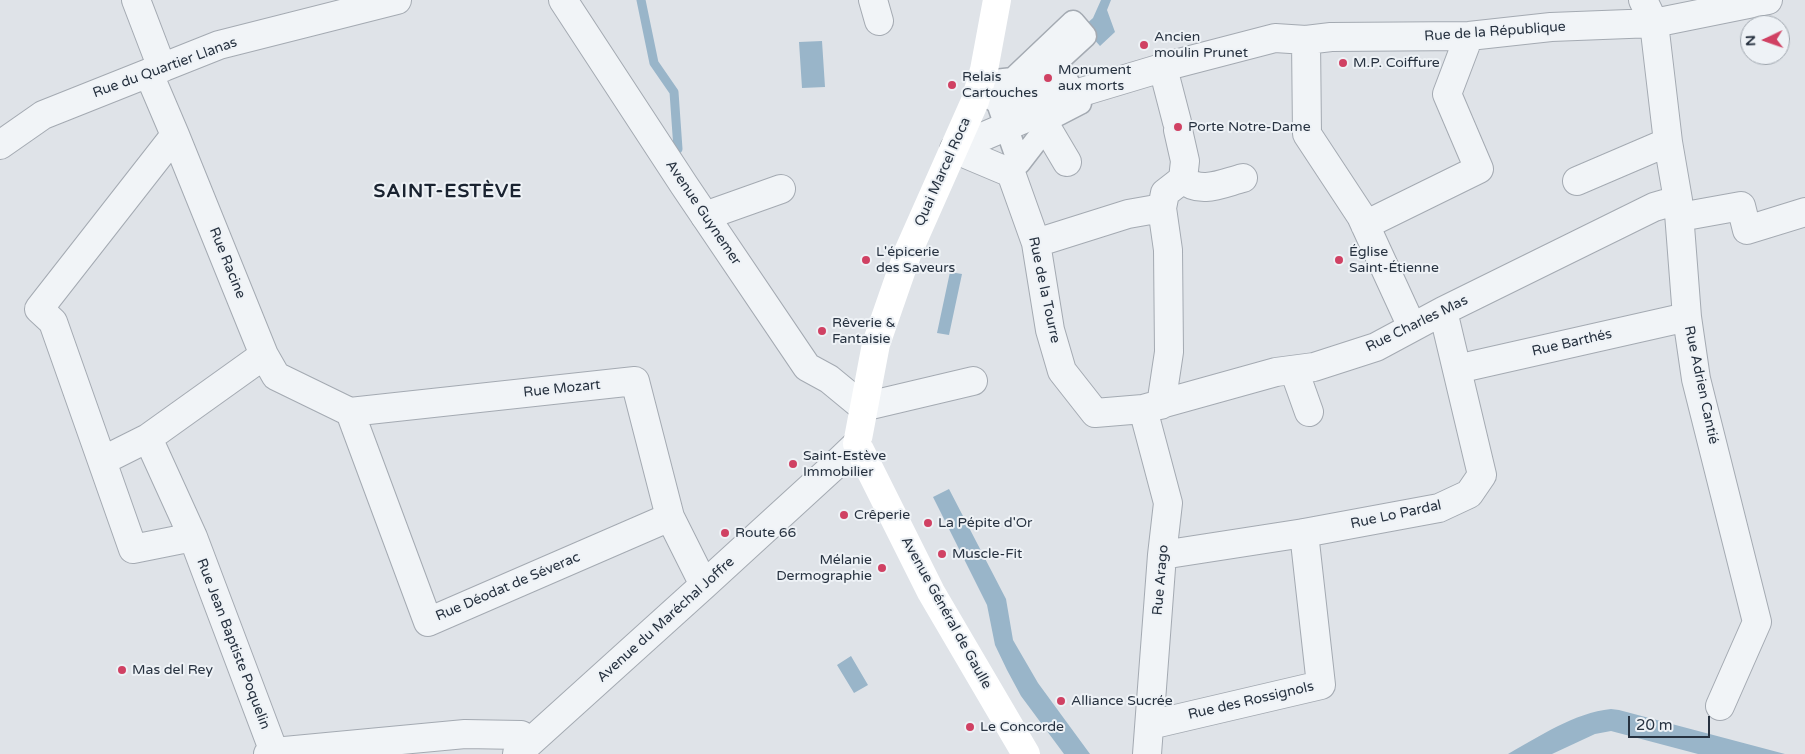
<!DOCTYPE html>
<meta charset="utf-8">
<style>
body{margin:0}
#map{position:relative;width:1805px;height:754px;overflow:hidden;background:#dfe3e8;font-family:"Varela Round",sans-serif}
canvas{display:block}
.north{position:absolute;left:1740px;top:15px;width:50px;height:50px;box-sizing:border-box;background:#eef2f6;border:1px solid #9ea5ad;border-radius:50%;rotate:267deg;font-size:14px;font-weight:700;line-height:20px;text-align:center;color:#273240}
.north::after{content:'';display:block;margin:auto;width:18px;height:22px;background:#d04163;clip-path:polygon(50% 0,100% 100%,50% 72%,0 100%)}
.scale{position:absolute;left:1628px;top:716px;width:82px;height:22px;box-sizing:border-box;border:2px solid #273240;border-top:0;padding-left:6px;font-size:15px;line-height:18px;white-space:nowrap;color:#273240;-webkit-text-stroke:4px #eef2f6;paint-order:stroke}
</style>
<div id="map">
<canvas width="1805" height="754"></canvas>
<div class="north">N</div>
<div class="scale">20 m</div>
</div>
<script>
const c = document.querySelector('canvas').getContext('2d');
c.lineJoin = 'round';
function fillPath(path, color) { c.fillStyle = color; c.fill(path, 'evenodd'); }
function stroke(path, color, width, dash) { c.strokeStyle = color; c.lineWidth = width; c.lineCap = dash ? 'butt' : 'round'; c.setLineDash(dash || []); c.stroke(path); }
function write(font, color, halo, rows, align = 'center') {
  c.font = font + ' "Varela Round",sans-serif'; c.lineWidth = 4; c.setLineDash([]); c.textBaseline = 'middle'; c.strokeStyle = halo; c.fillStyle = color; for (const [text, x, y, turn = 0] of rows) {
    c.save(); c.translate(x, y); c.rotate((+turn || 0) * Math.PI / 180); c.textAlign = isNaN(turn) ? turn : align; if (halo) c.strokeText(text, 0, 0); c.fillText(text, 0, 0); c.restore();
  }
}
fillPath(new Path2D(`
 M 1101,0 L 1111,0 L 1107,10 L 1115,32 L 1100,46 L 1083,27 L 1093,18 Z
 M 822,41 L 825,87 L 802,88 L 799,42 Z
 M 950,272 L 962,274 L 949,335 L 937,333 Z
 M 949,489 L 1006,599 L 1013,640 L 1038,683 L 1090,754 L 1064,754 L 1021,696 L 1007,670 L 995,645 L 987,605 L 933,497 Z
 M 851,656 L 868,685 L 854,693 L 837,665 Z
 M 1611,709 L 1619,710 L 1785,754 L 1698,754 L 1611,731 L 1595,734 L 1552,754 L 1508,754 C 1540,736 1574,713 1611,709 Z`), '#99b5c9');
stroke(new Path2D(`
 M 641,0 L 654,63 L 674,92 L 678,149`), '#99b5c9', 9);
const pedestrian = new Path2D(`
 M 1073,22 L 1085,36 L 1014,101 L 1026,113 L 1066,79 L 1080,103 L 1051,118 L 1046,128 L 1019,163 L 998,103 L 991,98 L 995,81 L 1013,79 Z`);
const minor = new Path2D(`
 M 136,0 L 162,68
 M 873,0 L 879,21
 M 1643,0 L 1654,23 L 1668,142 L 1678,200 L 1687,317 L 1696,379 L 1757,622 L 1720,706
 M 1306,40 L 1307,134 L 1361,216 L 1412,327
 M 1163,68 L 1177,122
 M 149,74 L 175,135 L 264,355 L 276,376 L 350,412
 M 1038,113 L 1067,162
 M 1178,130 L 1185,161 L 1183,179
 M 175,135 L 39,309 L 53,322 L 102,461 L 148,438 L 193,537 L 274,752
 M 0,145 L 43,115 L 219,45 L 397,0
 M 954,149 L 1011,173 L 1036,243 L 1050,330 L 1062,371 L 1095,413 L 1143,409 L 1276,372 L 1314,367 L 1376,347 L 1443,311 L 1654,207 L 1678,200
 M 954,149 L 1052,107 L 1075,94 L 1175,64 L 1275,38 L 1306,40 L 1331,37 L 1469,36 L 1551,27 L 1654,23 L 1768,0
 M 1183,179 C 1200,195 1223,183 1243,178
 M 1577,181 L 1668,142
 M 705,216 L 781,189
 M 1680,217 L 1741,206 L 1747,230 L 1805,212
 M 1365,225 L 1479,169 L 1447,94 L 1469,36
 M 1036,243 L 1128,214 L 1162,208
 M 1457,369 L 1687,317
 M 1294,370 L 1309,412
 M 1161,405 L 1169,352 L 1168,250 L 1162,208 L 1165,193 L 1183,179
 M 863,407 L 973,381
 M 1143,409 L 1168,503 L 1162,555 L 1147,754
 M 350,412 L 428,622 L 670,517 L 704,585
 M 350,412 L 635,381 L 670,517
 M 148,438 L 264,355
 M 102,461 L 133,549 L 193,537
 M 1162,555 L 1304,533 L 1439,508 L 1469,494 L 1482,475 L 1443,311
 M 1150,725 L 1321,685 L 1304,533
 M 268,754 L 274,752 L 465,734 L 521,735 L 523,748 L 522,754
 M 517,754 L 704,585 L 833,467 L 857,444`);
const tertiary = new Path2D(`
 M 563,0 L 684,185 L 807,367 L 829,379 L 863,407`);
stroke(pedestrian, '#a4aab2', 25);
stroke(minor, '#a4aab2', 30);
stroke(tertiary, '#a4aab2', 30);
stroke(pedestrian, '#f1f4f7', 22);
stroke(minor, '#f1f4f7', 28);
stroke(tertiary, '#f1f4f7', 28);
stroke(new Path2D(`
 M 997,0 L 984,70 L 975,101 L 908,252 L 876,344 L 857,444 L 931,592 L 1026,754`), '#fff', 28);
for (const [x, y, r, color] of [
 [1144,45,5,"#d04163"],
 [1343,63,5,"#d04163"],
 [1048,78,5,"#d04163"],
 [952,85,5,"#d04163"],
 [1178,127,5,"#d04163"],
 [866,260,5,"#d04163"],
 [1339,260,5,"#d04163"],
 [822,331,5,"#d04163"],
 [793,464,5,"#d04163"],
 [844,515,5,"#d04163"],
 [928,523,5,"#d04163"],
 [725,533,5,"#d04163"],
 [942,554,5,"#d04163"],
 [882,568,5,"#d04163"],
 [122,670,5,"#d04163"],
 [1061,701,5,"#d04163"],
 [970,727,5,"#d04163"]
]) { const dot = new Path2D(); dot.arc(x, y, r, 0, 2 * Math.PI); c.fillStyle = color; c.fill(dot); stroke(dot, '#eef2f6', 2); }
write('14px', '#273240', '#eef2f6', [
 ["Rue de la République",1495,32,-4],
 ["Rue du Quartier Llanas",165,68,-20],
 ["Quai Marcel Roca",943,172,-66],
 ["Avenue Guynemer",703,213,56],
 ["Rue Racine",227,263,68],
 ["Rue de la Tourre",1044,290,78],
 ["Rue Charles Mas",1417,324,-26],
 ["Rue Barthés",1572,343,-13],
 ["Rue Adrien Cantié",1701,385,78],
 ["Rue Mozart",562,389,-6],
 ["Rue Lo Pardal",1396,515,-12],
 ["Rue Arago",1161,580,-85],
 ["Rue Déodat de Séverac",508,587,-23],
 ["Avenue Général de Gaulle",946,613,61],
 ["Avenue du Maréchal Joffre",666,620,-42],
 ["Rue Jean Baptiste Poquelin",233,644,69],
 ["Rue des Rossignols",1251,701,-13]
]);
write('14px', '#273240', '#eef2f6', [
 ["Ancien",1154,37],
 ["moulin Prunet",1154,53],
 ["M.P. Coiffure",1353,63],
 ["Monument",1058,70],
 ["aux morts",1058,86],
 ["Relais",962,77],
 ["Cartouches",962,93],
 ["Porte Notre-Dame",1188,127],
 ["L'épicerie",876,252],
 ["des Saveurs",876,268],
 ["Église",1349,252],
 ["Saint-Étienne",1349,268],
 ["Rêverie &",832,323],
 ["Fantaisie",832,339],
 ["Saint-Estève",803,456],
 ["Immobilier",803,472],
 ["Crêperie",854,515],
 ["La Pépite d'Or",938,523],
 ["Route 66",735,533],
 ["Muscle-Fit",952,554],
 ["Mélanie",872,560,"right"],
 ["Dermographie",872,576,"right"],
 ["Mas del Rey",132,670],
 ["Alliance Sucrée",1071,701],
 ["Le Concorde",980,727]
], 'left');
c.letterSpacing = '1px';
write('bold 19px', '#1a2330', '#eef2f6', [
 ["SAINT-ESTÈVE",448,192]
]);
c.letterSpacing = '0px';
</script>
